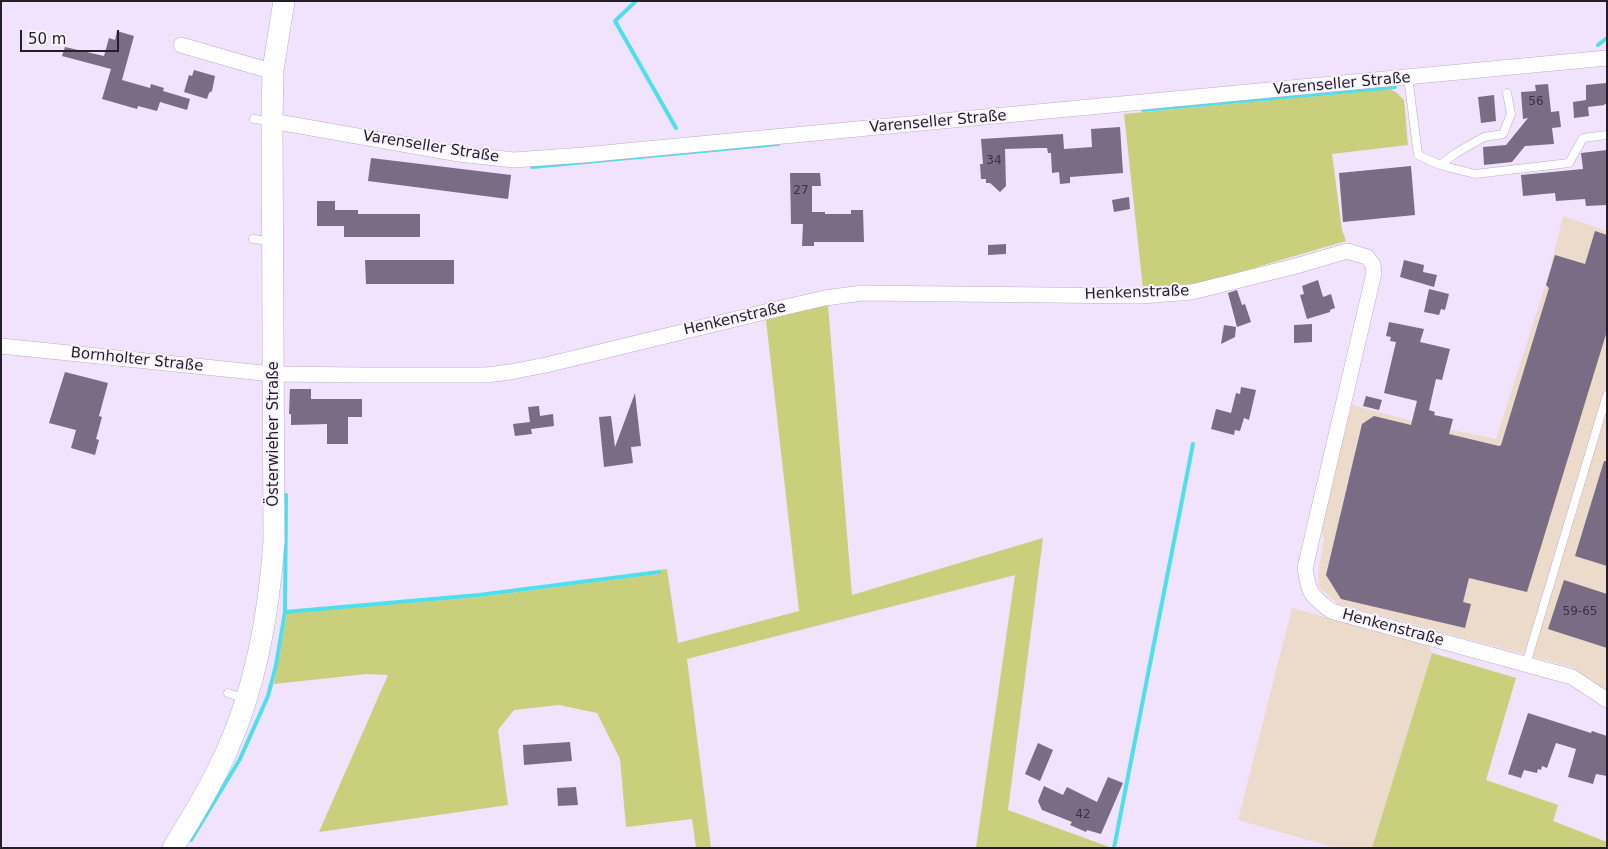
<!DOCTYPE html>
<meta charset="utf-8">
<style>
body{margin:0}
#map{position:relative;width:1608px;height:849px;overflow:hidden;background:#f1e2fd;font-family:"DejaVu Sans",sans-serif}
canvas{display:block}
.frame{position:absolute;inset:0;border:2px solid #231e28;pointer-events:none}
.scale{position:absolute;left:20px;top:30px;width:99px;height:22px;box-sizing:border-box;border:2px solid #231e28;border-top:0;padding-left:6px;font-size:15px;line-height:18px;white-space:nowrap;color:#231e28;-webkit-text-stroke:4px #f9f3fe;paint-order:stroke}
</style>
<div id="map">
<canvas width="1608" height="849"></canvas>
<div class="frame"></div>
<div class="scale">50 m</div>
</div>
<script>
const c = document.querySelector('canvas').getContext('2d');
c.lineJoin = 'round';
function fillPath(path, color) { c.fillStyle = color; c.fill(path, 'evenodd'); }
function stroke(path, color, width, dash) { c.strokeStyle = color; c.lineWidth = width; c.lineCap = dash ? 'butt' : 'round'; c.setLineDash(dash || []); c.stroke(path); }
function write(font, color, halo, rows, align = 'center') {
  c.font = font + ' "DejaVu Sans",sans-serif'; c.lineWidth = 4; c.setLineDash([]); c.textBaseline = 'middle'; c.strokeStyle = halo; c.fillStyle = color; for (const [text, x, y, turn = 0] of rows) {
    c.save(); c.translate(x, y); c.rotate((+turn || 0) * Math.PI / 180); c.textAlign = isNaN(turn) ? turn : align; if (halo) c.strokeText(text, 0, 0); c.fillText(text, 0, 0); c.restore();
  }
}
fillPath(new Path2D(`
 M 1563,216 L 1607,231 L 1607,693 L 1571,667 L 1338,604 L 1319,587 L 1318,573 L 1324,539 L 1321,527 L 1352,405 L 1428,425 L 1496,439 L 1548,277 Z
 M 1292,608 L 1429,646 L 1432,653 L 1372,848 L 1336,848 L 1238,820 Z`), '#ecdbca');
fillPath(new Path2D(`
 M 1390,89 L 1397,93 L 1404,100 L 1408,145 L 1332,154 L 1342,230 L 1346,241 L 1206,282 L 1143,289 L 1124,114 Z
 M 828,305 L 852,595 L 1043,538 L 1008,810 L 1112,848 L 976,848 L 1015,575 L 687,659 L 711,848 L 696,848 L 692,819 L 626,827 L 620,759 L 597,713 L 559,705 L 514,710 L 498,730 L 508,805 L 319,832 L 388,675 L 366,674 L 274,684 L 287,613 L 480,597 L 658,574 L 658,570 L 667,569 L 678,643 L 799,611 L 766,320 Z
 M 1432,653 L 1516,678 L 1486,780 L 1558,805 L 1553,821 L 1607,842 L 1607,848 L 1372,848 Z`), '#c9cf7a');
stroke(new Path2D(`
 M 636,1 L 615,21 L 676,128
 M 1598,45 L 1607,38
 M 1143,110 L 1395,87
 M 532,167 L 778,144
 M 285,612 L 479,595 L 659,572
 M 191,840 L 240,759 L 268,696 L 276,665 L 285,612 L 286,495
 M 1114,848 L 1193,444`), '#4fdfec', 4);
fillPath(new Path2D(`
 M 117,31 L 134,36 L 122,80 L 150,88 L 151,84 L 164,88 L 163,91 L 190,99 L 187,110 L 160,102 L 157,111 L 138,106 L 137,109 L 102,99 L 111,69 L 62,56 L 65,47 L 104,56 L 109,38 L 115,40 Z
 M 194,70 L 215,76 L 212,91 L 209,93 L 207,99 L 184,92 L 189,75 L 192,76 Z
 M 1607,83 L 1607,104 L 1604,104 L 1605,105 L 1588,107 L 1589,116 L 1574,118 L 1573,102 L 1586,100 L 1586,85 Z
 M 1548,84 L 1551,112 L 1559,111 L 1561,127 L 1552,128 L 1554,144 L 1525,146 L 1512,162 L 1484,165 L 1483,147 L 1506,145 L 1528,118 L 1523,119 L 1521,92 L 1536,91 L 1535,85 Z
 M 1494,95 L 1496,121 L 1481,123 L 1478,97 Z
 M 1120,127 L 1123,173 L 1070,177 L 1070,183 L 1060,184 L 1059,172 L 1052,173 L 1051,153 L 1048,153 L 1047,148 L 1039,148 L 1005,149 L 1006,186 L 1000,192 L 990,183 L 986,183 L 986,179 L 981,179 L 980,164 L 983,164 L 981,139 L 1063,134 L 1064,149 L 1092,147 L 1091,129 Z
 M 1607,150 L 1607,205 L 1586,206 L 1585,199 L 1556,201 L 1555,193 L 1523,196 L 1521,175 L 1583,169 L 1581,153 Z
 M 371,158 L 511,175 L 508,199 L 368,181 Z
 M 1411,166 L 1415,215 L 1343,222 L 1339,173 Z
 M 790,173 L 820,173 L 821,186 L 812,186 L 812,212 L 825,212 L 825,214 L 851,214 L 851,210 L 863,210 L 864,242 L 814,242 L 814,246 L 802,246 L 803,224 L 791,224 Z
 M 1129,197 L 1130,209 L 1114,212 L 1112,200 Z
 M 317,201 L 335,201 L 335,210 L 358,210 L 358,214 L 420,214 L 420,237 L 344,237 L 344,226 L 317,226 Z
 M 1595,231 L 1607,235 L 1607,331 L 1527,592 L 1469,578 L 1463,602 L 1471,604 L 1465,628 L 1341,599 L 1326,575 L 1362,424 L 1374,416 L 1411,425 L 1417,401 L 1384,393 L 1396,342 L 1390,341 L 1391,337 L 1386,336 L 1389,322 L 1424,329 L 1420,342 L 1450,349 L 1442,380 L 1436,379 L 1429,410 L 1435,412 L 1434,415 L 1453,419 L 1449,434 L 1499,446 L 1501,445 L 1549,288 L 1546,285 L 1555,255 L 1585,264 Z
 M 1006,244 L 1006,254 L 988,255 L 988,245 Z
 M 365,260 L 454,260 L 454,284 L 366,284 Z
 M 1404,260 L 1424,265 L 1423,272 L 1437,275 L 1434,287 L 1400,277 Z
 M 1318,280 L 1323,297 L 1331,294 L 1335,308 L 1330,310 L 1330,312 L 1307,319 L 1300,295 L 1304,294 L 1302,286 Z
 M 1429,289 L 1449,294 L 1445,310 L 1441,309 L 1439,315 L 1424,312 Z
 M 1237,290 L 1242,305 L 1245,304 L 1251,322 L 1237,327 L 1228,293 Z
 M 1312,324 L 1312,342 L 1294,343 L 1294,325 Z
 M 1224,325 L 1236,327 L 1235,337 L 1221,344 Z
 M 65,372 L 108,383 L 99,416 L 102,417 L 96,439 L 99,440 L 95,455 L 71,448 L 76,430 L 49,423 Z
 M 1241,387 L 1256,390 L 1249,420 L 1244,418 L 1240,431 L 1235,430 L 1234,435 L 1211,429 L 1216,409 L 1231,413 L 1236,393 L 1240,394 Z
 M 290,389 L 311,389 L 311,399 L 362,399 L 362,417 L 348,417 L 348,444 L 327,444 L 327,424 L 291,425 L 291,414 L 289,414 Z
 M 635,393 L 641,446 L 631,447 L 633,463 L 604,467 L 599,417 L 611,416 L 615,447 Z
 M 1366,396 L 1382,400 L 1379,410 L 1363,406 Z
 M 539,406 L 540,416 L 553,414 L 554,426 L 531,429 L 532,434 L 515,436 L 513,424 L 530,422 L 528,407 Z
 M 1604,461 L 1607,461 L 1607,566 L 1575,556 Z
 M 1564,580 L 1607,594 L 1607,648 L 1548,629 Z
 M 1528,713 L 1591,733 L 1592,731 L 1607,736 L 1607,776 L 1596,774 L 1593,784 L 1568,777 L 1576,749 L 1556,743 L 1547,768 L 1542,766 L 1541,770 L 1538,769 L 1537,773 L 1524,770 L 1521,778 L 1508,774 Z
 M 570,742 L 572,761 L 524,765 L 523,745 Z
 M 1038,743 L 1053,750 L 1040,781 L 1025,774 Z
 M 1108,777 L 1123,783 L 1101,834 L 1087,830 L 1086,832 L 1070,825 L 1072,822 L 1042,810 L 1038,801 L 1044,786 L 1063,795 L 1067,787 L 1097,802 Z
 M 576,787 L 578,805 L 558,806 L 557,788 Z`), '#7a6c85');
const lane = new Path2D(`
 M 1408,77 L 1418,155 L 1440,165 L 1475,174 L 1569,163 L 1583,138 L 1607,135
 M 254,119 L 271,121
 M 1440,165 L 1456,153 L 1484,137 L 1503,134 L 1511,114 L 1507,93
 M 253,239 L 271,241
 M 1526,664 L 1607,395
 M 228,693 L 245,699`);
const street = new Path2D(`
 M 181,45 L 264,69 L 273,70
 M 272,121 L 459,154 L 514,160 L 583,155 L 1607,58
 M 1,346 L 273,374 L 361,375 L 486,375 L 510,372 L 546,365 L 777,309 L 825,298 L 862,293 L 1141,296 L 1192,292 L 1296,266 L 1347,251 L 1367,257 L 1373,265 L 1374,273 L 1305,568 C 1309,595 1311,595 1331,611 L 1572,677 L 1607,700`);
const secondary = new Path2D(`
 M 173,848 C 193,816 213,783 228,748 C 257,683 269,612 274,541 L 272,121 L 273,70 L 284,1`);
stroke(lane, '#bcadc8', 9);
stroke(street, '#bcadc8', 16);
stroke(secondary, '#bcadc8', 22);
stroke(lane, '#fff', 8);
stroke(street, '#fff', 15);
stroke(secondary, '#fff', 21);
write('12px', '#39323f', null, [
 ["56",1536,102],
 ["34",994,161],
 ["27",801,191],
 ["59-65",1580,612],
 ["42",1083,815]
]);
write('15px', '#231e28', '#f9f3fe', [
 ["Varenseller Straße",1342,84,-5],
 ["Varenseller Straße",938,122,-5],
 ["Varenseller Straße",431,147,9],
 ["Henkenstraße",1137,293,-2],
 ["Henkenstraße",735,319,-13],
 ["Bornholter Straße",137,360,6],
 ["Österwieher Straße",274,434,-90],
 ["Henkenstraße",1393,628,15]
]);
</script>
